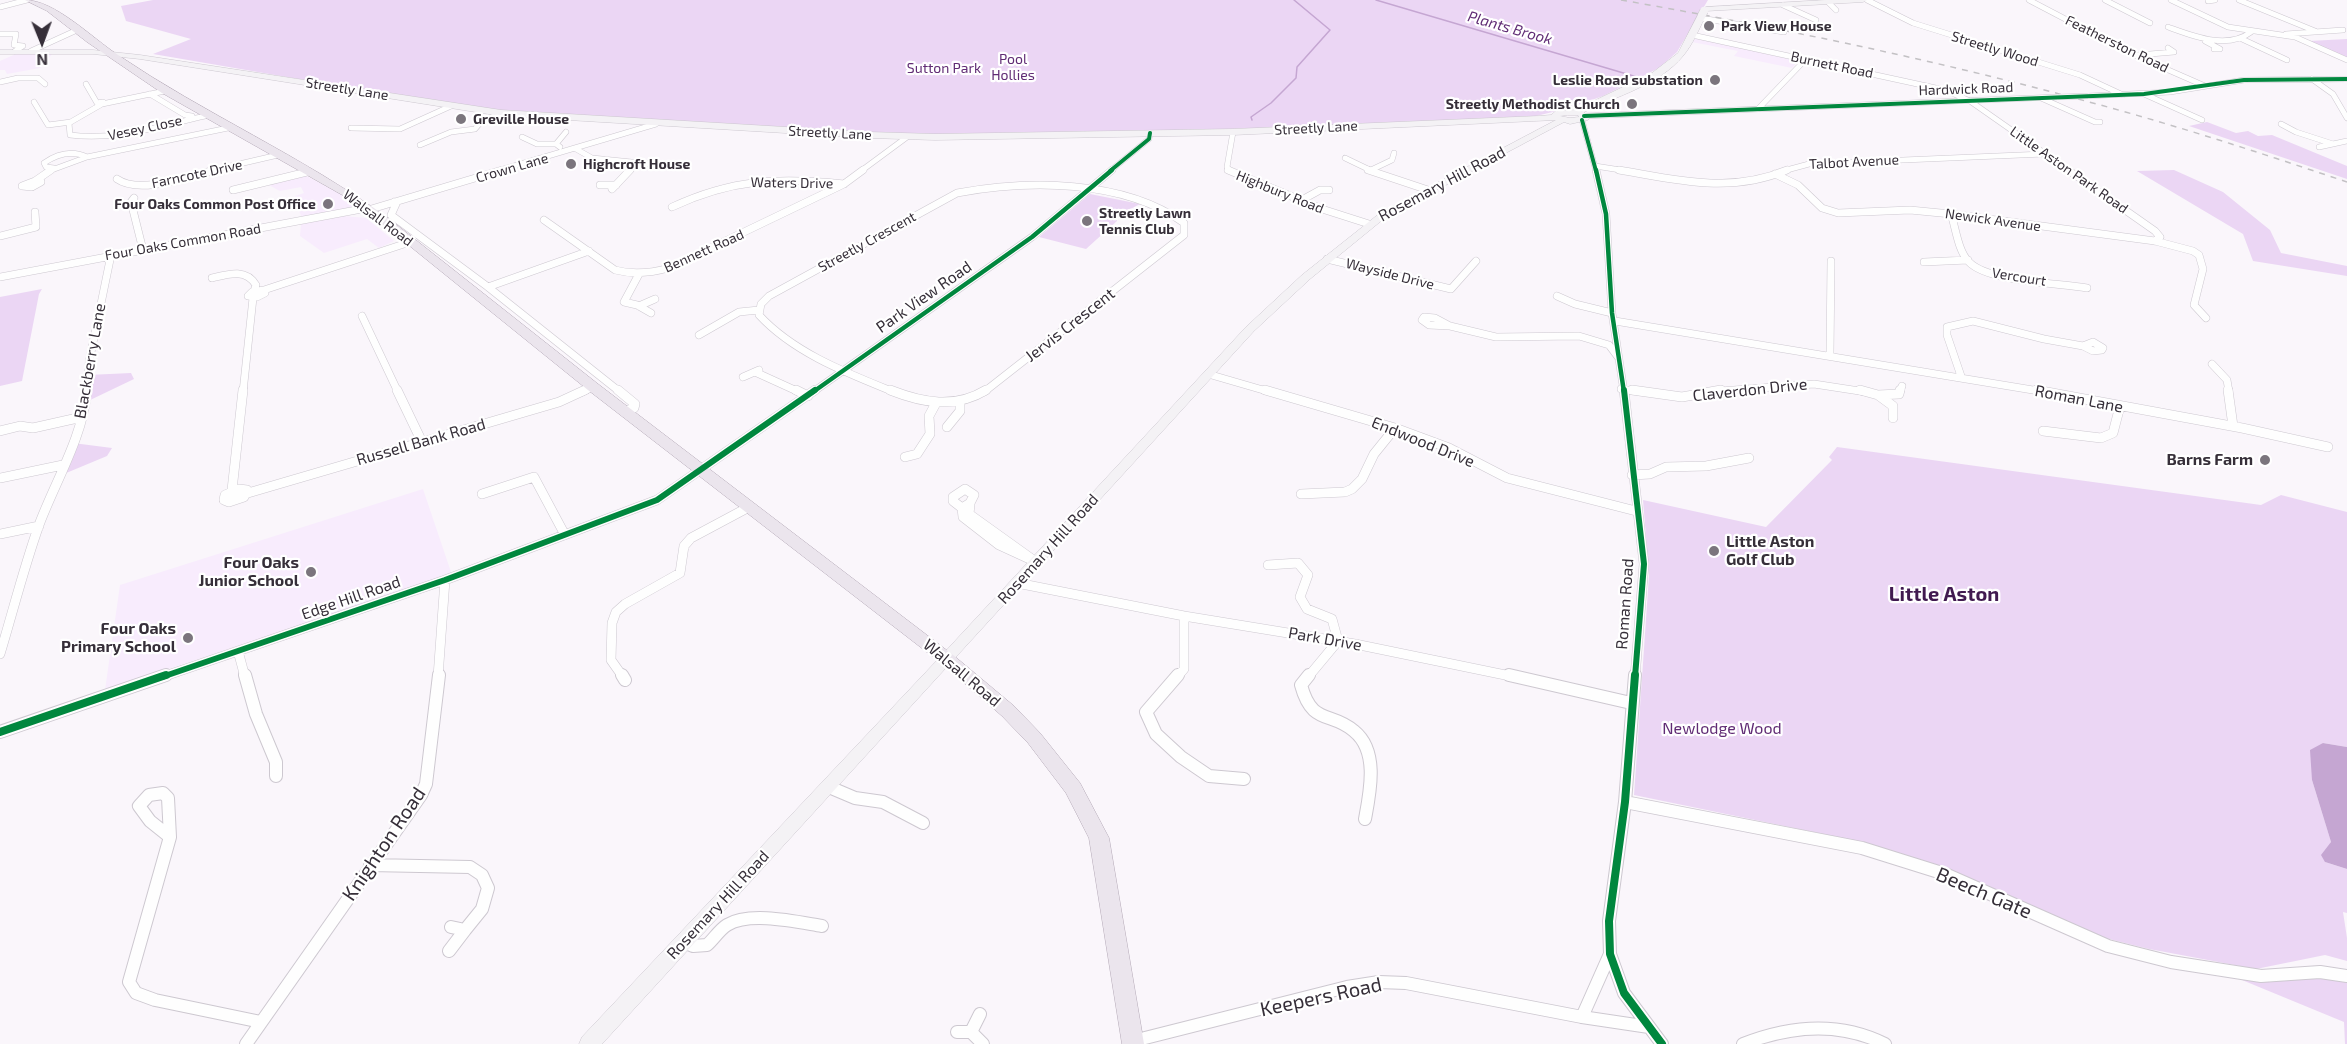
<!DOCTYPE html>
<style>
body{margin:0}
#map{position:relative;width:2347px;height:1044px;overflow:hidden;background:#faf6fb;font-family:"Exo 2",sans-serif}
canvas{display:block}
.north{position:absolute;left:12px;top:12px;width:60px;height:60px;-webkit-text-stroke:4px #fff;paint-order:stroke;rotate:179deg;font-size:16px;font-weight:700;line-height:24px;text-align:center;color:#362f39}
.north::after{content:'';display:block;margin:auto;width:21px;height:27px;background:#362f39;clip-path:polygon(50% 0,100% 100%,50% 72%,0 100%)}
</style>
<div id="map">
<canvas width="2347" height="1044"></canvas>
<div class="north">N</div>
</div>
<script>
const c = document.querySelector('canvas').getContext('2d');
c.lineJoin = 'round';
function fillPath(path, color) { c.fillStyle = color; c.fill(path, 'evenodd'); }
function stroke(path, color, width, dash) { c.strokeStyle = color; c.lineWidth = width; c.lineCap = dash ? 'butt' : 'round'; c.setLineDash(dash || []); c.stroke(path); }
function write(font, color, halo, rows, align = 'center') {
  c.font = font + ' "Exo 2",sans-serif'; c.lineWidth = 4.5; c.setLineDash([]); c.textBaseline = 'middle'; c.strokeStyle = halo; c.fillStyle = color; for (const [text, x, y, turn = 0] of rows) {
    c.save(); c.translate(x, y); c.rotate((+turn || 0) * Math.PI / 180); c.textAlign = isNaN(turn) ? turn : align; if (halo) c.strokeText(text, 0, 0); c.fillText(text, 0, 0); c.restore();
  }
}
fillPath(new Path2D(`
 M 1696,38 L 1798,61 L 1792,68 L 1734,56 L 1738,51 L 1692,42 Z
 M 18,53 L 53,53 L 40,68 L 7,74 L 5,70 L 0,70 L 0,61 Z
 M 303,174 L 346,197 L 359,207 L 302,218 L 295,201 L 295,196 L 304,193 L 301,187 L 280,191 L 265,183 Z
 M 344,216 L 366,218 L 394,241 L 379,248 L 367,239 L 324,253 L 300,236 L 301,224 Z
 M 423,489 L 452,575 L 105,690 L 120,585 Z`), '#f8ecfd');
fillPath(new Path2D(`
 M 153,0 L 1708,0 L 1677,52 L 1659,68 L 1603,96 L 1569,108 L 1536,116 L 1324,127 L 935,135 L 871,133 L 504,111 L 351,88 L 153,54 L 191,39 L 126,21 L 121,6 Z
 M 2347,39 L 2347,59 L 2309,41 Z
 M 2207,122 L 2236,133 L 2248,131 L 2258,136 L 2272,135 L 2347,166 L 2347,179 L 2189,126 Z
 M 2174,170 L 2223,192 L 2270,230 L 2281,253 L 2347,266 L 2347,276 L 2253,261 L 2243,234 L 2137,171 Z
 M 1090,194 L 1140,204 L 1117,216 L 1117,221 L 1086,249 L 1039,237 Z
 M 42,289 L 39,294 L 22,381 L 0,386 L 0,297 Z
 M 131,373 L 134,379 L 86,402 L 88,375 Z
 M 73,443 L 112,448 L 107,456 L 59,476 Z
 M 1837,447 L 2261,505 L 2281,495 L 2347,512 L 2347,747 L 2323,743 L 2312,780 L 2331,842 L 2325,862 L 2347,869 L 2347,913 L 2343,912 L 2347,938 L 2347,961 L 2325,955 L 2256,969 L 2149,949 L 2101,937 L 1937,865 L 1857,841 L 1634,795 L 1649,575 L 1643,500 L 1766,527 L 1832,460 L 1829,457 Z
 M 2343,978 L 2347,979 L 2347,1044 L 2345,1044 L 2344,1022 L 2242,980 Z`), '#ebd6f4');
fillPath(new Path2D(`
 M 2323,743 L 2347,747 L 2347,869 L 2325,862 L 2321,855 L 2331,842 L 2312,780 L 2310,750 Z`), '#c5a6d2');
stroke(new Path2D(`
 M 1376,0 L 1637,77
 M 1252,120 L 1251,117 L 1271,103 L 1296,78 L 1297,67 L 1330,30 L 1294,0`), '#c5a6d2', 1.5);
const streetFar3 = new Path2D(`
 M 1867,0 L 1913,23 L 2080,75 L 2123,95
 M 2029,0 L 2134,55 L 2205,86
 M 2105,0 L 2150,23
 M 2171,0 L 2228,27 L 2295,37 L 2347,60
 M 2239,0 L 2315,31
 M 2208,1 L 2215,0
 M 1828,2 L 1836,10
 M 1783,5 L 1816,20
 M 0,7 L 27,0
 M 1701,18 L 1753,27
 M 2168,27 C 2193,36 2227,50 2251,32
 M 1759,28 L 1784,32
 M 0,34 L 16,34 L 14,45 L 23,46 L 15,51
 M 2286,34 L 2343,30
 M 1692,35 L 1945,90 L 1970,101 L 2070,171
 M 2242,39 L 2287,60
 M 2205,41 L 2220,49 L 2214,49
 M 31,51 L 77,30
 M 2138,55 L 2174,52 L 2168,48
 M 2312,79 L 2333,94 L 2347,118
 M 0,82 L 18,78 L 38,78 L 45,84
 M 86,84 L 97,103 L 103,102
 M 165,91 L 102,104 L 69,123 L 70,135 C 116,141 160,126 205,116
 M 150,94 L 185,115 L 192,116
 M 2144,94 L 2202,120
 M 2088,96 L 2170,92 L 2244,80 L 2347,79
 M 2041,98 L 2095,122 L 2100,122
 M 34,102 L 48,125 L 71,122
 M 1758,109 L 1806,59
 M 1584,116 L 2058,97
 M 1582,120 L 1596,171
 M 2281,124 L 2296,132 L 2333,144
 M 351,128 L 400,129 L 451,106
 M 522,137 L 537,144 L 556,144
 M 420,145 L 451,132 L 475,129 L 480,123 L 501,113
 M 560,147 L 556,144 L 566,132
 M 2319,147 L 2347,141
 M 576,149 L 592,158 L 671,166
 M 1345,158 L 1372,171
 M 1595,166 L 1627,171
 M 54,168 L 46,167 L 44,163 C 57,154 72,150 87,157
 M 1371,170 L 1392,160 L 1394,153
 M 49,171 L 87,157 L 228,128
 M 209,171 L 278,155
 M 497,171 L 656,124
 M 628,171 L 641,163
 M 861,171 L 907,137
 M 1110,171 L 1149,139 L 1150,133
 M 1230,171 L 1227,167 L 1233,132
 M 1783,171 L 1809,164 L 2044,154`);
const streetFar2 = new Path2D(`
 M 1228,170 L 1322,209 L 1369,224
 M 1368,170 L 1428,190
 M 1596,170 L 1606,214 L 1612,313 L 1624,392
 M 1619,170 C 1678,180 1729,194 1787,170
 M 2068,170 L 2155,231 L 2160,237 L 2155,241
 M 1775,174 L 1798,185 L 1822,208 L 1838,213 L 1910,210 L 1951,214 L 2155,241 L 2193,251 L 2199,255 L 2203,269 L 2194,305 L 2206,318
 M 117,179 C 140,195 189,176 215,170
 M 35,181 L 41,182 L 32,187 L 22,186 Z
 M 35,181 L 51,170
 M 600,185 L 616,185
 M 612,189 L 630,170
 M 233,190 L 307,172
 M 134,198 L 131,202 L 143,250
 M 1300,201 L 1320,190 L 1329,190
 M 394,202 L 396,204 L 391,215 L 488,287 L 620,392
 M 672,207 C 732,179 779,177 844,184
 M 368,210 L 502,170
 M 1951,214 C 1956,229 1958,251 1969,262 C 1988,282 2059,283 2087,288
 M 544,220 L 615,270 C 634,275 651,273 669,268 L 844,184 L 863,170
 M 0,236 L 36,227 L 35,212
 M 1327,259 L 1451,289 L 1476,261
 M 1924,262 L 1968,260
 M 639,274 L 624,302 L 637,305 L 651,313
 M 0,277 L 367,208
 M 212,278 C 228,274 246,268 256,285 L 254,291
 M 488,287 L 589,251
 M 264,290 L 265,293 L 257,297 L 248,296 L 252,292 Z
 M 264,290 L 410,242
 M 1557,296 L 1575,304 L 1612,313
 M 639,306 L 655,299
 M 362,316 L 398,392
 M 1424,317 L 1435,318 L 1450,326 L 1429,325 L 1422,320 Z
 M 1615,321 L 2045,392
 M 1450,326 L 1496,337 L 1579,336 L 1609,345 L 1618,357
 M 699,335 L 739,312 L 759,310
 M 2093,342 L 2103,348 L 2102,350 L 2093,351 L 2083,346 Z
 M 1830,354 L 1831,261
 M 2212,364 L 2227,380 L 2229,392
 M 755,372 L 799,392
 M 1208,374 L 1270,392
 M 1961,376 L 1947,335 L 1947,327 L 1973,321 L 2044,339 L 2083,346
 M 743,377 L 759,370
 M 1621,389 L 1643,392
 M 87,392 L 89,362 L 111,255
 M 243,392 L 253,298
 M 582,392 L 593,387
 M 813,392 L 1032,237 L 1112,170
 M 894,392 C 847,373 794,353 759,315 L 761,304 L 769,296 L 957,193 C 1028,180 1123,179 1184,223 L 1184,235 L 984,392
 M 1707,392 L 1814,384 L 1866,392
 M 1900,392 L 1902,386`);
const streetFar1 = new Path2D(`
 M 397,390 L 422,442
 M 618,390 L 635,404 L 634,408 L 626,411
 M 796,390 L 808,396
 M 890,390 C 923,403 955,409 986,390
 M 1265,390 L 1395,428 L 1449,448 L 1507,478 L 1636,511
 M 1624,390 L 1644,564 L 1635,677
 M 1632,390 L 1682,397 L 1721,390
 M 1860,390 L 1878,395 L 1899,394 L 1900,390
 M 2036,390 L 2242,428 L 2328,447
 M 2228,390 L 2233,426
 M 1878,395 L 1893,406 L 1893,418
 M 947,427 L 960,411 L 960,402
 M 0,431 L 20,426 L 33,428 L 82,417
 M 2043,431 L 2101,438 L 2113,433 L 2120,406
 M 905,457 L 917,454 L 930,434 L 929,416 L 936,403
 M 1632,475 L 1650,474 L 1666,467 L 1706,466 L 1749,458
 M 0,478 L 63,465
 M 239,489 L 247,490 L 244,497 L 229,502 L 224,500 L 225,495 Z
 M 965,489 L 974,495 L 970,503 L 962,508 L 953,501 L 953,497 Z
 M 232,490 L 243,390
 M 248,493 L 559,402 L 585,390
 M 482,494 L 534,477 L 565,535
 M 1301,494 L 1345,492 L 1352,489 L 1362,479 L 1374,454 L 1395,428
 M 962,508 L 963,517 L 999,545 L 1036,562 L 969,514 L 970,504
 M 0,534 L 39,526
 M 1268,565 L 1298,563 L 1308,575 L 1300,597 L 1307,609 L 1332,619 L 1338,641 L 1308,677
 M 1017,583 L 1184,616 L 1355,644 L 1515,677
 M 238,651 L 245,677
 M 0,654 C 13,611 24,567 39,525 C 55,482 83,437 87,390
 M 162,677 L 445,580 L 657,500 L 815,390
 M 438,677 L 445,580
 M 623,677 L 611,660 L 612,623 L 616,612 L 625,604 L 680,573 L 684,546 L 691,538 L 749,507
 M 1177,677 L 1184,669 L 1184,616`);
const street = new Path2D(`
 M 245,675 L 256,714 L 276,762 L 276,776
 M 622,675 L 625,680
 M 1178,675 L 1146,712 L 1156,734 L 1181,757 L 1209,776 L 1244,779
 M 1309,675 L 1301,685 C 1312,726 1331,711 1354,731 C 1379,751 1370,792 1365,819
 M 1509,675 L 1631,703
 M 1635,675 L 1625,802 L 1609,921 L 1610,954 L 1624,993 L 1662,1044
 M 0,732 L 166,675
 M 829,787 L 855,798 L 883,802 L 923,823
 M 163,793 L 168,798 L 170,837 L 150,821 L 139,806 L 149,795 Z
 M 1625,802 L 1862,848 L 1945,874 L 2108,946 L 2171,962 L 2261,976 L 2320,972 L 2347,976
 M 170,837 L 129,982 L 136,993 L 155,1000 L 261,1022
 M 370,865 L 470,867 L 482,875 L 488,888 L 482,909 L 465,930
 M 683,942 L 693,946 L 707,945 C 714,939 719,930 727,925 C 750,911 797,922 822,926
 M 449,951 L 465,930 L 451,927
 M 1582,1017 L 1610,954
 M 957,1032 L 971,1032 L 983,1044
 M 971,1032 L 980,1014
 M 1133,1041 L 1347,987 L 1379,982 L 1406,983 L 1582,1017 L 1649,1027
 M 246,1044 L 421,795 L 426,784 L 439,675
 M 1743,1044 C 1789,1026 1839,1021 1885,1044`);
const secondary = new Path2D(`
 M 1826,0 L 1867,0 L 1863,2 L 1706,11 L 1702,9 L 1706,7 Z
 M 1699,13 L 1706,15 C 1699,29 1693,44 1683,56 C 1659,85 1617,96 1584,112 L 1589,118 L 1588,120 L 1570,124 L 1564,122 L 1386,217 L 1310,279 L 1254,331 L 602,1044 L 579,1044 L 582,1037 L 942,655 L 1246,327 L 1302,275 L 1380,213 L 1556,120 L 1233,135 L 935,140 L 869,138 L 501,116 L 140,59 L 93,54 L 0,54 L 0,50 L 93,50 L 140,55 L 501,110 L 869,132 L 935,134 L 1233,129 L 1539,116 L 1551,115 L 1556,111 L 1575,110 L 1652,73 L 1678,53 ZM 1568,115 L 1578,115 L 1579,117 L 1570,118 L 1560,116 Z`);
const primary = new Path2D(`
 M 25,0 C 55,0 92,38 118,55 C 205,114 302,156 388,218 L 598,384 L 953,655 L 1014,706 L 1040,733 L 1080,783 L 1109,838 L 1144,1044 L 1122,1044 L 1089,838 L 1066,793 L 1028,743 L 1002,716 L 941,663 L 588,390 L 380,222 L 344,196 L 162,93 L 87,42 L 47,11 Z`);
stroke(streetFar3, '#cdc8d0', 6);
stroke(streetFar2, '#cdc8d0', 8);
stroke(streetFar1, '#cdc8d0', 10);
stroke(street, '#cdc8d0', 14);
stroke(secondary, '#cdc8d0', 1);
stroke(primary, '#b4a9b7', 1);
stroke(streetFar3, '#fefefe', 5);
stroke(streetFar2, '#fefefe', 7);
stroke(streetFar1, '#fefefe', 9);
stroke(street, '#fefefe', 12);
fillPath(secondary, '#f4f2f5');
fillPath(primary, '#ebe5ed');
stroke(new Path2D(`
 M 1621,0 C 1775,27 1927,58 2078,99 C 2169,123 2258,152 2347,182`), '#c3c1c4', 1.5, [6, 6]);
const streetBridge = new Path2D(`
 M 2058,97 L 2088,96`);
const secondaryBridge = new Path2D(`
 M 1702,15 L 1704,11`);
stroke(streetBridge, '#cdc8d0', 6, []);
stroke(secondaryBridge, '#cdc8d0', 9, []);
stroke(streetBridge, '#fefefe', 5);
stroke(secondaryBridge, '#f4f2f5', 8);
stroke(new Path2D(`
 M 1584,116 L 2144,94 L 2244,80 L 2347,79
 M 1582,120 L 1596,171
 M 1110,171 L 1149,139 L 1150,133`), '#00873e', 4);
stroke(new Path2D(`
 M 1596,170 L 1606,214 L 1612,313 L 1624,392
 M 813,392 L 1032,237 L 1112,170`), '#00873e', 4.5);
stroke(new Path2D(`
 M 1624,390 L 1644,564 L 1635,677
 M 162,677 L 445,580 L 657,500 L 815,390`), '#00873e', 6);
stroke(new Path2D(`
 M 1635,675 L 1625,802 L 1609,921 L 1610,954 L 1624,993 L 1662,1044
 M 0,732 L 166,675`), '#00873e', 8);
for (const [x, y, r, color] of [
 [1709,26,6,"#7b757d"],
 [1715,80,6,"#7b757d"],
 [1632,104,6,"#7b757d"],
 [461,119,6,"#7b757d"],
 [571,164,6,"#7b757d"],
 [328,204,6,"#7b757d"],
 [1087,221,6,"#7b757d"],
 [2265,460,6,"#7b757d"],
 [1714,551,6,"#7b757d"],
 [311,572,6,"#7b757d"],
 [188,638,6,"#7b757d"]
]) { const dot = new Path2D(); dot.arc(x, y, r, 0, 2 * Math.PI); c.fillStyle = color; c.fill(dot); stroke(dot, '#fff', 2); }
write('bold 14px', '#362f39', '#fff', [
 ["Park View House",1721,26],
 ["Leslie Road substation",1703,80,"right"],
 ["Streetly Methodist Church",1620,104,"right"],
 ["Greville House",473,119],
 ["Highcroft House",583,164],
 ["Four Oaks Common Post Office",316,204,"right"],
 ["Streetly Lawn",1099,213],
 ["Tennis Club",1099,229]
], 'left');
write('14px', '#362f39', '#fff', [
 ["Featherston Road",2117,44,26],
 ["Streetly Wood",1995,49,17],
 ["Burnett Road",1832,65,12],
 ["Streetly Lane",347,89,9],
 ["Hardwick Road",1966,89,-2],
 ["Vesey Close",145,128,-12],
 ["Streetly Lane",1316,128,-3],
 ["Streetly Lane",830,133,3],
 ["Talbot Avenue",1854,162,-3],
 ["Crown Lane",512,168,-16],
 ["Little Aston Park Road",2069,170,35],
 ["Farncote Drive",197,174,-12],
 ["Waters Drive",792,183,1],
 ["Highbury Road",1280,192,22],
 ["Walsall Road",378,218,37],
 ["Newick Avenue",1993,220,8],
 ["Four Oaks Common Road",183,242,-10],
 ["Streetly Crescent",867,242,-29],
 ["Bennett Road",704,251,-24],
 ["Wayside Drive",1390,274,14],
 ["Vercourt",2019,277,9]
]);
write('14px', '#602b74', '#fff', [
 ["Pool",1013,59],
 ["Hollies",1013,75],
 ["Sutton Park",944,68]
]);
write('italic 15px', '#602c75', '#fff', [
 ["Plants Brook",1510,28,16]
]);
write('16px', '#362f39', '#fff', [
 ["Rosemary Hill Road",1442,184,-28],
 ["Park View Road",924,297,-35],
 ["Jervis Crescent",1070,325,-38],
 ["Blackberry Lane",90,361,-80],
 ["Claverdon Drive",1750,390,-6],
 ["Roman Lane",2079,399,11],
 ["Russell Bank Road",421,442,-16],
 ["Endwood Drive",1423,442,22],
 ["Rosemary Hill Road",1048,549,-48],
 ["Edge Hill Road",351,598,-19],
 ["Roman Road",1625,604,-86],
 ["Park Drive",1325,639,10],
 ["Walsall Road",962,673,40],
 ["Rosemary Hill Road",718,905,-47]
]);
write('bold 16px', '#362f39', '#fff', [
 ["Barns Farm",2253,460],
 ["Little Aston",1726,542,"left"],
 ["Golf Club",1726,560,"left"],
 ["Four Oaks",299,563],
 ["Junior School",299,581],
 ["Four Oaks",176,629],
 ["Primary School",176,647]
], 'right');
write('16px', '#602b74', '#fff', [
 ["Newlodge Wood",1722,729]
]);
write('bold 20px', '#411a50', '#fff', [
 ["Little Aston",1944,594]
]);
write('20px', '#362f39', '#fff', [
 ["Knighton Road",384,844,-56],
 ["Beech Gate",1984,893,23],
 ["Keepers Road",1321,997,-12]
]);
</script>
